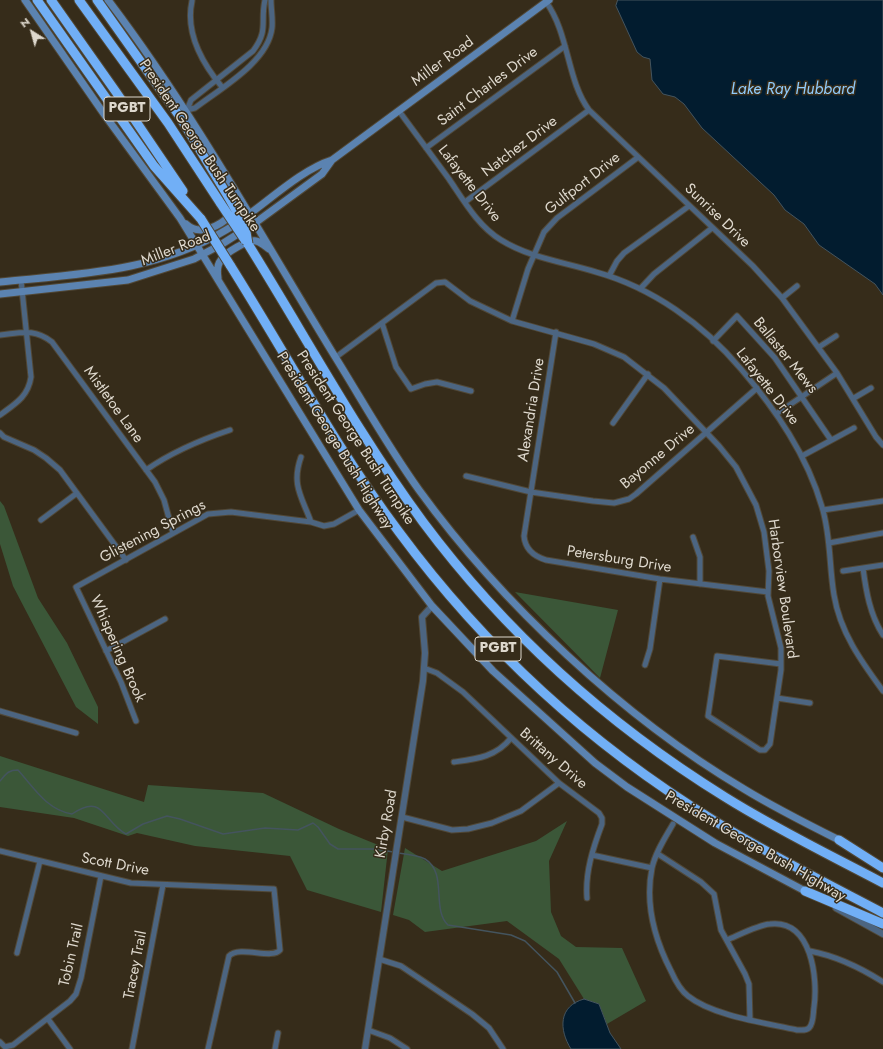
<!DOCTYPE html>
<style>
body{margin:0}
#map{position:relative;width:883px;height:1049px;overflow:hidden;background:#362c1a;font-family:Jost,sans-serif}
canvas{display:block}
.north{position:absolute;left:12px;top:12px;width:40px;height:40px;-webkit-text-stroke:3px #362c1a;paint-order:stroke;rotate:323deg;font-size:11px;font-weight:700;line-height:16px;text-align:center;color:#ded8cd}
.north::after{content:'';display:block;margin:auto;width:14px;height:18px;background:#ded8cd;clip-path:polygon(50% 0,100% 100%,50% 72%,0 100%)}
</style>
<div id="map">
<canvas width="883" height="1049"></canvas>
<div class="north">N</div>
</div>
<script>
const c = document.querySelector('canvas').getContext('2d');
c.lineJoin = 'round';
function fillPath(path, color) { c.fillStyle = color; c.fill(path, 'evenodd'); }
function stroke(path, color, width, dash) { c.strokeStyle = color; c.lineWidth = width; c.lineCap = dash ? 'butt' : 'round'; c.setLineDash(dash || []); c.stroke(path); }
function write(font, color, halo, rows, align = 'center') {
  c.font = font + ' Jost,sans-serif'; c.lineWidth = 3; c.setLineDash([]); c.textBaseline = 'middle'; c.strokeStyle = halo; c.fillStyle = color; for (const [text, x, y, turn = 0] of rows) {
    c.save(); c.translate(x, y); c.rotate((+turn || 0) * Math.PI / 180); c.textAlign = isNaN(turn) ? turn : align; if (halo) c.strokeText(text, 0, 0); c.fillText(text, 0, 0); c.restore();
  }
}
fillPath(new Path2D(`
 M 0,501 L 4,506 L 38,598 L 67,643 L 98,707 L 98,724 L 76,707 L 13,586 L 0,544 Z
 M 515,592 L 618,610 L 600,678 Z
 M 0,756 L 144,802 L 148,785 L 263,793 L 339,829 L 388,849 L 381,912 L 307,890 L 290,856 L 195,846 L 137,833 L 128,836 L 74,818 L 0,807 Z
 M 567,821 L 549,861 L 551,912 L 561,936 L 576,947 L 622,948 L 646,1001 L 607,1024 L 599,1004 L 584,999 L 559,959 L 507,921 L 425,932 L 409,920 L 393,915 L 405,848 L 442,871 L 536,841 Z`), '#3b5738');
const water = new Path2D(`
 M 618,0 L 883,0 L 883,295 L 875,284 L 819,245 L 804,224 L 785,210 L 774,195 L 702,128 L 684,104 L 675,97 L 663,94 L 652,80 L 650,59 L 643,57 L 637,52 L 616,6 Z
 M 584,999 L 599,1004 L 610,1033 L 621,1049 L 571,1049 C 559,1030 558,1006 584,999 Z`);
fillPath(water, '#021c2f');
stroke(water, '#44545e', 1);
stroke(new Path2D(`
 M 0,781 C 6,774 8,770 18,770 C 34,788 47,810 72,814 C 104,792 103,822 126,834 L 143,824 L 167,816 L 180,819 L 223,834 L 265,828 L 298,830 L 313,823 L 318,827 L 330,844 L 338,849 L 376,849 L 393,852
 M 397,853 C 405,854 417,855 425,859 C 448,873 431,909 448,925 L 511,935 L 525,941 L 557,972 L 575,1003`), '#44545e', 1.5);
const minor = new Path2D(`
 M 192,1 C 185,33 202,63 222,87
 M 546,2 C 569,33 567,81 589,110 L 753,266 L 782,298 L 837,373 L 876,437 L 883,445
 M 187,110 L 195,108 C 221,88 268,62 272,28 C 273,19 271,9 271,0
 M 187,110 L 191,100 L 253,51 C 269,30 260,22 265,0
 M 399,111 C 416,134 432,156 449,179 C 464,201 478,226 501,240 C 530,258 564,262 596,272 C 653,288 703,324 741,369 C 776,410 807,455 822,507 C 831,536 829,566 834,595 C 840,632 861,661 883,691
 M 426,148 L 565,46
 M 465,202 L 589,110
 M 609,276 L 617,261 L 624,253 L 689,206
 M 640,289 L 654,274 L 712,228
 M 782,298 L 797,286
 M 512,321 L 528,269 L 544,232 L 557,218 L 637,158
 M 382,323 L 396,367 L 411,389 L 425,384 L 437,382 L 471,391
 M 556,332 L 524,536 C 525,549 533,556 546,560 L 660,579 L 768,592
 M 0,335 C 21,333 34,328 52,342 L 155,482 L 164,500 L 173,533
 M 713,341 L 737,316 L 775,358 L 831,440
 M 819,347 L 836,336
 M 336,357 L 436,283 L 445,282 L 470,301 L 512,321 L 594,344 L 624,357 L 664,388 L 719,446 L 736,467 L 756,505 L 764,532 L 769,571 L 768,596 L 781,648 L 781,670 L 770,744 L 765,750 L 760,750 L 708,716 L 717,656 L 781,664
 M 854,398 L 871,388
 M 776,414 L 837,373
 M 0,415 C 15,404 28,397 31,377 L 21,280
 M 613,423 L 648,374
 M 0,433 L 4,437 L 34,450 L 46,458 L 60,470 L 126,560
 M 802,456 L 854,428
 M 301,457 C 291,485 302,497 311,522
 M 146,470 C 172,452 200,440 230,430
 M 466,476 L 531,492 L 593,501 L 614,503 L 629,499 L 636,494 L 757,388
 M 823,510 L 883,501
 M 41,520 L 77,493
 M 693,537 L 700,557 L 700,584
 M 829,543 L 883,533
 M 863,568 C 866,591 870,615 883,635
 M 843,571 L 883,565
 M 106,651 L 165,619
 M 645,665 L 650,649 L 660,579
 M 424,668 L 437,673 L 463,692 L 559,783 L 599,813 L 602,818 L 602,824 C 593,848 585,872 587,898
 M 777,698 L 810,703
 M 0,711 L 76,733
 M 136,721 L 121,682 L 76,587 L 208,514 L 231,512 L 311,522 L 324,526 L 334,524 L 359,510
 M 454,762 C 476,759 496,757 511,738
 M 402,817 L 452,830 L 468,829 L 492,823 L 521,811 L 559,783
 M 673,824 C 665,838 655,853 652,868 C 645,903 655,940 671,971 C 675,980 680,990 688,996 C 713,1016 766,1023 797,1030 C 802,1030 806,1031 809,1028 C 814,1023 813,1013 814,1007 C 818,979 812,919 770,924 C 758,925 739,935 727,940
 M 0,851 L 131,883 L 274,889 L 280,950 C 272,960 240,945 229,956 L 208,1049
 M 658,854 L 701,882 L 714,894 L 721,930 L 745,974 L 749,984 L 750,1020
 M 592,855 L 652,868
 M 810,951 C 836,956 861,968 883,982
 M 17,953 L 40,861
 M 379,959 L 401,966 L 472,1014 L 489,1028 L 503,1049
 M 48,1019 L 70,1049
 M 368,1030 L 390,1038 L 407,1049
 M 0,1042 L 5,1047 L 13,1045 L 70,1001 L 76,994 L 81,978 L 101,876
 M 132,1049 L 163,885
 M 275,1049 L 278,1033`);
const tertiary = new Path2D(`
 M 836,908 L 883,934
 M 365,1049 L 423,681 L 425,653 L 422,617 L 432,606`);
const secondary = new Path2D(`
 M 25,0 L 104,114 L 180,218 L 359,510 L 432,606 L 493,671 L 595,763 L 627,787 L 715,843 L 805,891
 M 108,0 C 193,112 261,235 334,355 C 362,400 388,447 419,490 C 501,603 624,718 744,789 C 775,808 807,824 839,840
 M 186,224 C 200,237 220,226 232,214
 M 218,278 C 217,272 217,265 221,260 C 225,253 248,239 256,241 C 261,242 265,246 269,249
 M 0,282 C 79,274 156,272 226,230 C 260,210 297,171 332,160 L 549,0
 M 0,294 L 128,280 L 194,259 L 222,244 L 255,223 L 322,174 L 332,160`);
const motorway = new Path2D(`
 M 37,0 L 154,166 L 201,219
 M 51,0 L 116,92 L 183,191
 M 79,0 L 168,123 L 221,204
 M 97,0 L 180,117 L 229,198
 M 248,244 C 306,337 358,434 423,522 C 505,632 609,725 725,797 C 776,829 830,855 883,883
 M 230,265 C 286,354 336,448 399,532 C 484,647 591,745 713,820 C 768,854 826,883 883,913
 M 839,840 L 883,868
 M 805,891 L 883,924`);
stroke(minor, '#514837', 7);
stroke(tertiary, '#514837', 8);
stroke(secondary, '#514837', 9);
stroke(motorway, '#514837', 11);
stroke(minor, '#4c6581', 5);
stroke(tertiary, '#4c6581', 6);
stroke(secondary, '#5b83b1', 7);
stroke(motorway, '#71aff6', 9);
const motorwayBridge = new Path2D(`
 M 229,198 L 245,226 L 248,244
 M 221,204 L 245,240
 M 201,219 L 230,265`);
stroke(motorwayBridge, '#514837', 11, []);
stroke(motorwayBridge, '#71aff6', 9);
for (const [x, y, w] of [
 [127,109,46],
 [498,649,46]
]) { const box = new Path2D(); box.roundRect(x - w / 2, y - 12, w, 24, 3); c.fillStyle = '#362c1a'; c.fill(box); stroke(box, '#ded8cd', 1); }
write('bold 14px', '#ded8cd', null, [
 ["PGBT",127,109],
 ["PGBT",498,649]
]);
write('15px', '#ded8cd', '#362c1a', [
 ["Miller Road",443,62,-36],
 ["Saint Charles Drive",488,87,-37],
 ["President George Bush Turnpike",199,146,56],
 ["Natchez Drive",520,147,-37],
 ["Lafayette Drive",469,184,52],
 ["Gulfport Drive",583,184,-38],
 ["Sunrise Drive",717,216,44],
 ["Miller Road",176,249,-21],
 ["Ballaster Mews",785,356,51],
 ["Lafayette Drive",767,387,52],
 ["Mistletoe Lane",113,405,54],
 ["Alexandria Drive",532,410,-81],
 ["President George Bush Turnpike",355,438,57],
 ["President George Bush Highway",334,441,58],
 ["Bayonne Drive",658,457,-40],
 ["Glistening Springs",153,532,-28],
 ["Petersburg Drive",619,560,9],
 ["Harborview Boulevard",782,589,82],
 ["Whispering Brook",117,649,66],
 ["Brittany Drive",553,759,41],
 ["Kirby Road",387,824,-80],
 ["President George Bush Highway",755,847,30],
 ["Scott Drive",115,865,11],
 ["Tobin Trail",72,955,-77],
 ["Tracey Trail",136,965,-79]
]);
write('italic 16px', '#90cbfb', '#362c1a', [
 ["Lake Ray Hubbard",793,90]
]);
</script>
